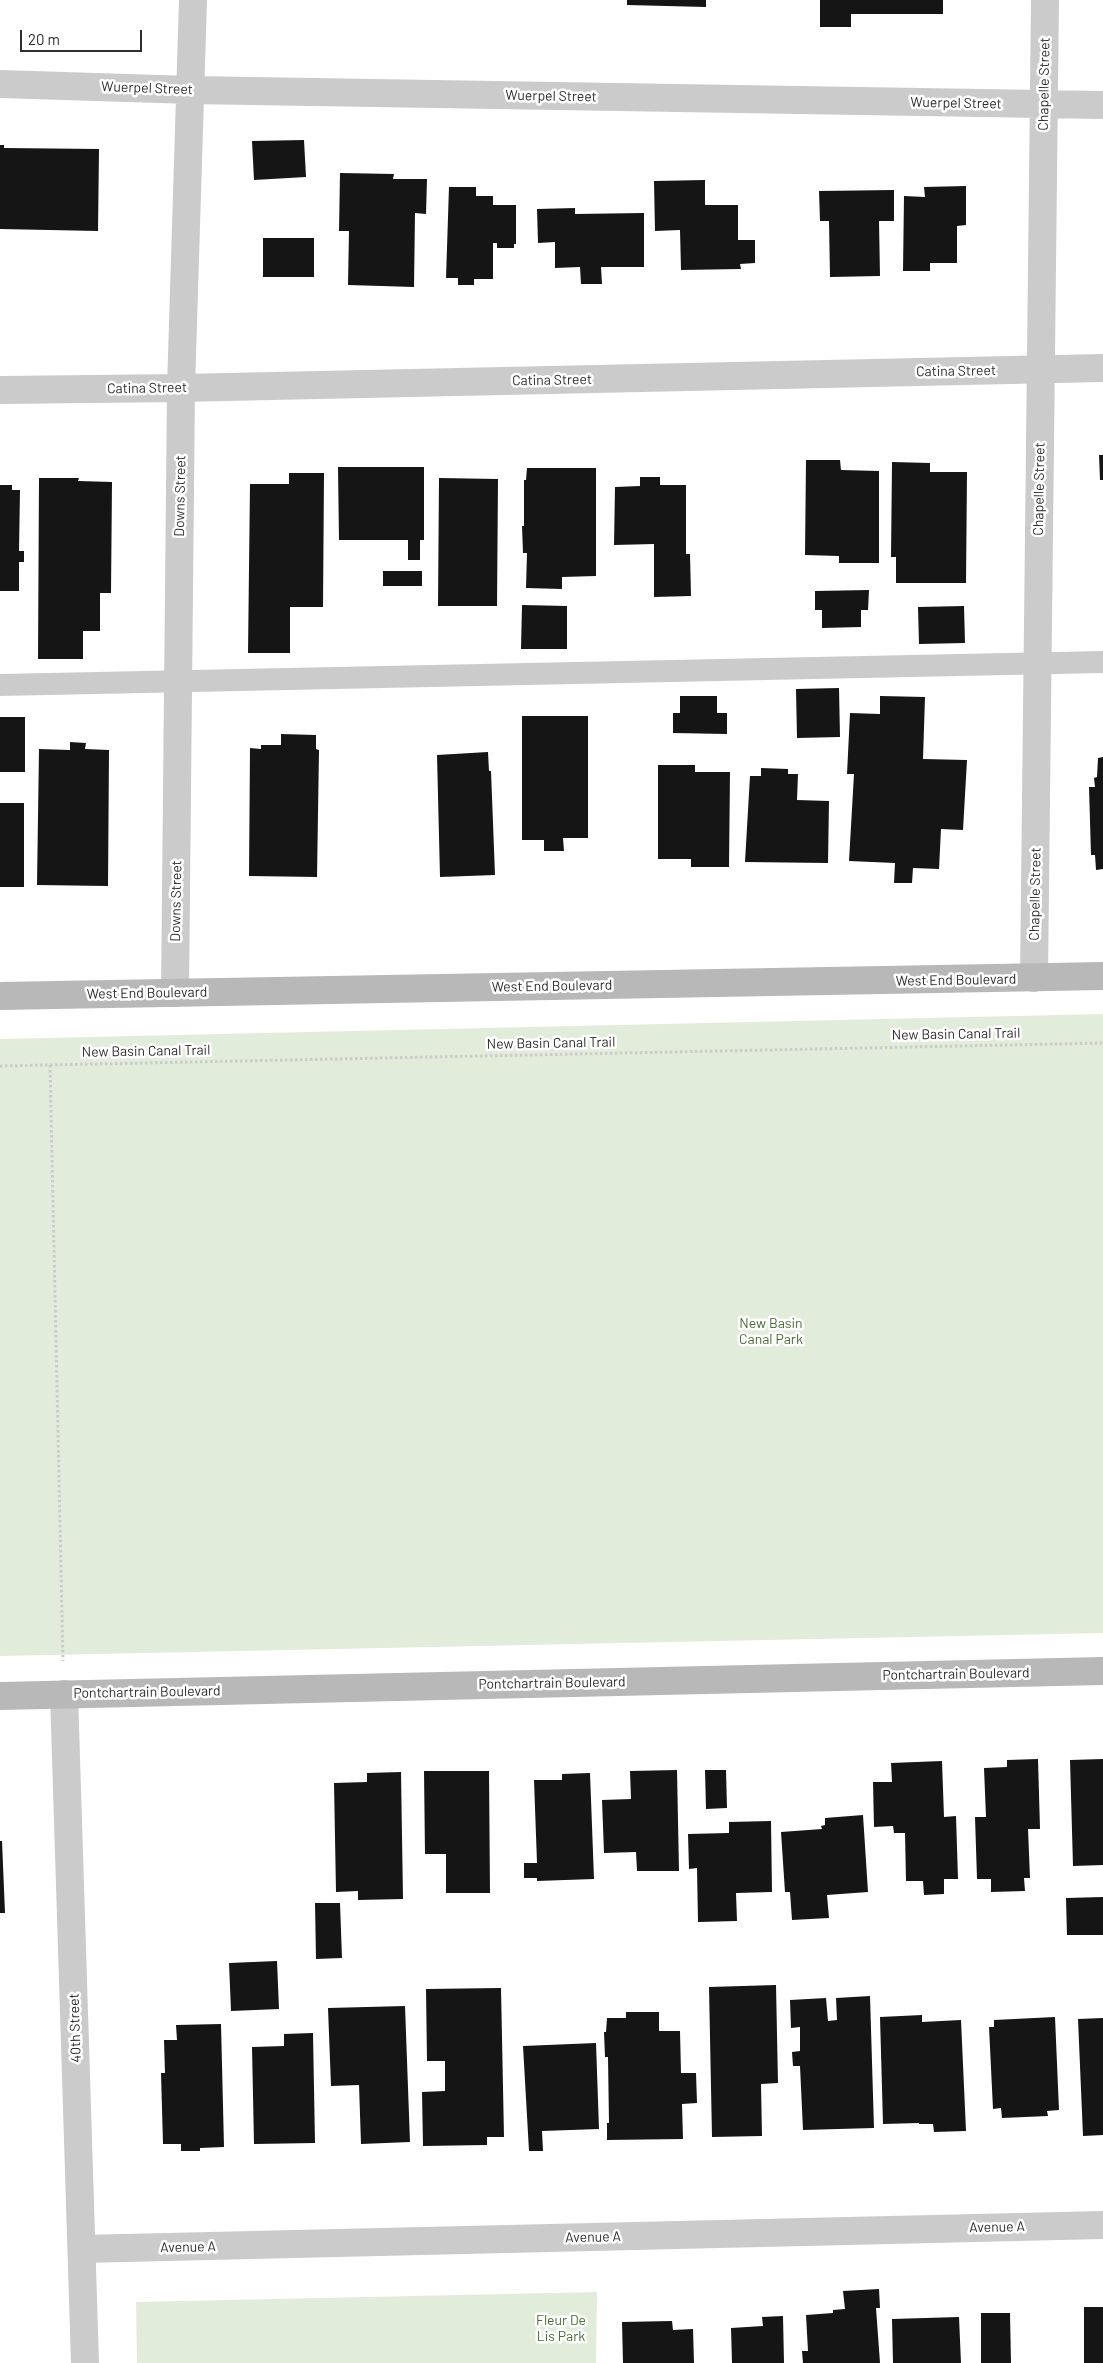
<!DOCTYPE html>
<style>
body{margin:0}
#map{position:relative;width:1103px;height:2363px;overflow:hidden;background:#fff;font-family:Barlow,sans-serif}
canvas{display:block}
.scale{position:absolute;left:20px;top:30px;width:122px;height:22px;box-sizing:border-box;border:2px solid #2e2e2e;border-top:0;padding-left:6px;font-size:15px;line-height:18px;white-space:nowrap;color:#2e2e2e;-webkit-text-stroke:4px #fff;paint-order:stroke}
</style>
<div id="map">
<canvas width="1103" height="2363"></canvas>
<div class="scale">20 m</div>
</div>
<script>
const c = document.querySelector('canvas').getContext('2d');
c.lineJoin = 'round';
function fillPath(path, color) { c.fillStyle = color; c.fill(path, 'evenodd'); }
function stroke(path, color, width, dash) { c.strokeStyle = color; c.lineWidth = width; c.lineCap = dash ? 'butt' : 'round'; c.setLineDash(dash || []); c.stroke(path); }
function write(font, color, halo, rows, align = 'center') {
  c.font = font + ' Barlow,sans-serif'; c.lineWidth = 5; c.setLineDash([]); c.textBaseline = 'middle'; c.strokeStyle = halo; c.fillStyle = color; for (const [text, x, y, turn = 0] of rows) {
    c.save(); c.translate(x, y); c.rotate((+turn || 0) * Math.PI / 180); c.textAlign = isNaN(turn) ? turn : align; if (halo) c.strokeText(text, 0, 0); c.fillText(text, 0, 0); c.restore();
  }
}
fillPath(new Path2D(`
 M 1103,1014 L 1103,1633 L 0,1656 L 0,1039 Z
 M 597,2292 L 596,2363 L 137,2363 L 136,2302 Z`), '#e2ecdb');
fillPath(new Path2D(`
 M 627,0 L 706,0 L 706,7 L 627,5 Z
 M 820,0 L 943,0 L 943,14 L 851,14 L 851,27 L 820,27 Z
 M 304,140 L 306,177 L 254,180 L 252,141 Z
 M 0,145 L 4,145 L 4,148 L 99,149 L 98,231 L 0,229 Z
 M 340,173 L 394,174 L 393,179 L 427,179 L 426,214 L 415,213 L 414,287 L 348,285 L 349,231 L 339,231 Z
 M 705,180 L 705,205 L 738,205 L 738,240 L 755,240 L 755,263 L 740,264 L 741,269 L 681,270 L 680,230 L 655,231 L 654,181 Z
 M 966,186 L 966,225 L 957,226 L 957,263 L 930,263 L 930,271 L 903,271 L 904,196 L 925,197 L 924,187 Z
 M 449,187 L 476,187 L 476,196 L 493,196 L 493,205 L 516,205 L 516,244 L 514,244 L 514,248 L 497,248 L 497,243 L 493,243 L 493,279 L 474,279 L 474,285 L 458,285 L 458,278 L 446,278 Z
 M 894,190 L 894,221 L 879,221 L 880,276 L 830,277 L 829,221 L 820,221 L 819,191 Z
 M 575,208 L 575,214 L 644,213 L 644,267 L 601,267 L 602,284 L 581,284 L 580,267 L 555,268 L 555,242 L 538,243 L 537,209 Z
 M 263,238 L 314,238 L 314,277 L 263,277 Z
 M 1099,455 L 1103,455 L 1103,480 L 1100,480 Z
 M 806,460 L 840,460 L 841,470 L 879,471 L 879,563 L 839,563 L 839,556 L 805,555 Z
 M 892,462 L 930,463 L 930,472 L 967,472 L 966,583 L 896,583 L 896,557 L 891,557 Z
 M 338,467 L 424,467 L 424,540 L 420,540 L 420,560 L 408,560 L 408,540 L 339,540 Z
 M 527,468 L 596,468 L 596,576 L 562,577 L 562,589 L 526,588 L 527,553 L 523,553 L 522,526 L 524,526 L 524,480 L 526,480 Z
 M 289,473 L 324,473 L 323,607 L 290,607 L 290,653 L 248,653 L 250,484 L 289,484 Z
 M 640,477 L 660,477 L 660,485 L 686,485 L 686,554 L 690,554 L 691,596 L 654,597 L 654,544 L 614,545 L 615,487 L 640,486 Z
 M 39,478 L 79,478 L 78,481 L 112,482 L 111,593 L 100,593 L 100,631 L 83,631 L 83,659 L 38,659 Z
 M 439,478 L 498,479 L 497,606 L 438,606 Z
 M 0,485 L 12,485 L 12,490 L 20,490 L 19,551 L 24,551 L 24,562 L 19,562 L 19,591 L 0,591 Z
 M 383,571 L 422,571 L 422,586 L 383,586 Z
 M 869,590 L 868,610 L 861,610 L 861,627 L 822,628 L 822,610 L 815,610 L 815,591 Z
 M 522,605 L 567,606 L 567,649 L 521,649 Z
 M 964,606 L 965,643 L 919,644 L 918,607 Z
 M 839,688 L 840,737 L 797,738 L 796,689 Z
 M 680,696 L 717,696 L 717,713 L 727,713 L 727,734 L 673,733 L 673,713 L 680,713 Z
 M 880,696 L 925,697 L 923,759 L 967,760 L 963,830 L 941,829 L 939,869 L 913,868 L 912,883 L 894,883 L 895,863 L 849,861 L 854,774 L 847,774 L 850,713 L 880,714 Z
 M 522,716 L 588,716 L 588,838 L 563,838 L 564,851 L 544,851 L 544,840 L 522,840 Z
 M 0,717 L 25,717 L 25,772 L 0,772 Z
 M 281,734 L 316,735 L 316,749 L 319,750 L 317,877 L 249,876 L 250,748 L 261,749 L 261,745 L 281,745 Z
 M 70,742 L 86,743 L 85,749 L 109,750 L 108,886 L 37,885 L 39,749 L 70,750 Z
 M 488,752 L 489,771 L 491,771 L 495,875 L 440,877 L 437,755 Z
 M 1103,757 L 1103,869 L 1096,870 L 1095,855 L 1091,855 L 1089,787 L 1095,787 L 1094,778 L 1097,777 L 1098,758 Z
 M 658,765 L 695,765 L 695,772 L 730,772 L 729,867 L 691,867 L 691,859 L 658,859 Z
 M 761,768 L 788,769 L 788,774 L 798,774 L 797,800 L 829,801 L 828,863 L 745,862 L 750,776 L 761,776 Z
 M 0,803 L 24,803 L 24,887 L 0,887 Z
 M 1038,1759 L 1040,1829 L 1028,1829 L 1030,1878 L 1024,1878 L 1025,1891 L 991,1892 L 991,1879 L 977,1879 L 975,1817 L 986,1817 L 984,1768 L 1007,1767 L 1007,1760 Z
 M 1103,1759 L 1103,1865 L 1073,1866 L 1070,1760 Z
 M 942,1761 L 944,1817 L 956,1816 L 958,1879 L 944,1879 L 944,1894 L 924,1895 L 923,1881 L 906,1881 L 905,1833 L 894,1833 L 893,1826 L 874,1827 L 873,1782 L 892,1782 L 891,1763 Z
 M 677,1770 L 679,1871 L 637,1871 L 636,1852 L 604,1853 L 602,1800 L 631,1799 L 630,1771 Z
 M 705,1770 L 726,1770 L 727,1808 L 706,1809 Z
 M 424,1771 L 489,1771 L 490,1893 L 446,1893 L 446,1854 L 425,1854 Z
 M 401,1772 L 403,1899 L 358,1900 L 358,1891 L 336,1892 L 334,1783 L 367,1782 L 367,1773 Z
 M 590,1773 L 594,1879 L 537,1881 L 537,1878 L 524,1878 L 524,1863 L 537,1863 L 534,1780 L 562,1780 L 562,1774 Z
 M 863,1815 L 868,1892 L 827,1895 L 829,1918 L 792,1920 L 790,1892 L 785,1892 L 781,1832 L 822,1829 L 821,1826 L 825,1825 L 825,1818 Z
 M 771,1821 L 772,1892 L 736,1893 L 737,1921 L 698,1922 L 697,1868 L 689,1869 L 688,1834 L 729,1833 L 729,1822 Z
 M 0,1841 L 2,1841 L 5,1913 L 0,1913 Z
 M 1103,1897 L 1103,1935 L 1067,1935 L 1066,1898 Z
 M 315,1903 L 340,1903 L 342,1958 L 316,1959 Z
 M 277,1961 L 279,2009 L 231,2011 L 229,1963 Z
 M 776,1985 L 778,2083 L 761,2084 L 762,2136 L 712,2137 L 709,1987 Z
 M 501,1988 L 504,2137 L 487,2137 L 487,2145 L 423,2146 L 422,2092 L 445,2091 L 445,2061 L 427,2061 L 426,1989 Z
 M 870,1996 L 874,2128 L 803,2130 L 800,2066 L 793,2066 L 792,2052 L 800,2051 L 800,2027 L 791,2028 L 790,2000 L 826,1998 L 828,2021 L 837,2020 L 836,1998 Z
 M 405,2006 L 410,2142 L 361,2144 L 359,2085 L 331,2086 L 328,2008 Z
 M 626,2012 L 659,2012 L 659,2031 L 680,2031 L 681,2073 L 696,2073 L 697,2103 L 682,2104 L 683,2139 L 607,2140 L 607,2123 L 609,2123 L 608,2057 L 605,2057 L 604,2032 L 606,2032 L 607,2018 L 626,2018 Z
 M 922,2015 L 922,2022 L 961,2020 L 966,2131 L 934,2132 L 933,2124 L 919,2124 L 919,2123 L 883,2124 L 880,2017 Z
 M 1055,2017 L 1059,2110 L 1047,2111 L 1048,2116 L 1002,2118 L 1001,2108 L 993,2109 L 989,2027 L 994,2027 L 994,2020 Z
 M 1103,2018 L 1103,2135 L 1083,2136 L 1078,2019 Z
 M 221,2024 L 224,2147 L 200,2148 L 200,2151 L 181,2151 L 181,2144 L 163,2144 L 161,2073 L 165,2073 L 164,2040 L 177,2040 L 176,2025 Z
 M 313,2033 L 315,2143 L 254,2144 L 252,2047 L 284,2046 L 284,2034 Z
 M 596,2043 L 599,2129 L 542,2131 L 543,2151 L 529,2151 L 523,2046 Z
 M 879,2289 L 880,2308 L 876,2308 L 880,2363 L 803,2363 L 802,2351 L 808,2351 L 806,2315 L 833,2313 L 833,2310 L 845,2309 L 843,2291 Z
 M 1084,2307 L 1103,2307 L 1103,2363 L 1084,2363 Z
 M 981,2313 L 1010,2313 L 1011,2363 L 981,2363 Z
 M 783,2316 L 784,2363 L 732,2363 L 731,2328 L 763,2326 L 762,2317 Z
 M 959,2317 L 961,2363 L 893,2363 L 892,2319 Z
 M 672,2321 L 673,2330 L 693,2329 L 694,2363 L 623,2363 L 622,2322 Z`), '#151515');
stroke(new Path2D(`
 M 50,1065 L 63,1661
 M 0,1066 L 1103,1043`), '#cbcbcb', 3, [2.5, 2.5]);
stroke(new Path2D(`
 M 0,685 L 1103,662`), '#cbcbcb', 22);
stroke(new Path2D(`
 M 0,84 L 191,90 L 1103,105
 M 0,390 L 181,388 L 1103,368
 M 1034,978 L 1045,0
 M 175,993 L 181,388 L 193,0
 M 64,1694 L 85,2363
 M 82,2249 L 1103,2225`), '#cbcbcb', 28);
stroke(new Path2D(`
 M 0,996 L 1103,976
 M 0,1696 L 1103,1671`), '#b8b8b8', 28);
write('14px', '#2e2e2e', '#fff', [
 ["Chapelle Street",1044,84,-89],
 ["Wuerpel Street",147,88,2],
 ["Wuerpel Street",551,96,1],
 ["Wuerpel Street",956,103,1],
 ["Catina Street",956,371,-1],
 ["Catina Street",552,380,-1],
 ["Catina Street",147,388,-1],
 ["Chapelle Street",1039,489,-89],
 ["Downs Street",180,496,-89],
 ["Chapelle Street",1035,894,-89],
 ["Downs Street",176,901,-89],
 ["West End Boulevard",956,980,-1],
 ["West End Boulevard",552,986,-1],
 ["West End Boulevard",147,993,-1],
 ["New Basin Canal Trail",956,1034,-1],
 ["New Basin Canal Trail",551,1043,-1],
 ["New Basin Canal Trail",146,1051,-1],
 ["Pontchartrain Boulevard",956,1674,-1],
 ["Pontchartrain Boulevard",552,1683,-1],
 ["Pontchartrain Boulevard",147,1692,-1],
 ["40th Street",75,2028,-92],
 ["Avenue A",997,2227,-1],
 ["Avenue A",593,2237,-1],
 ["Avenue A",188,2247,-1]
]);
write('14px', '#4b6c39', '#fff', [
 ["New Basin",771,1323],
 ["Canal Park",771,1339],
 ["Fleur De",561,2320],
 ["Lis Park",561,2336]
]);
</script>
